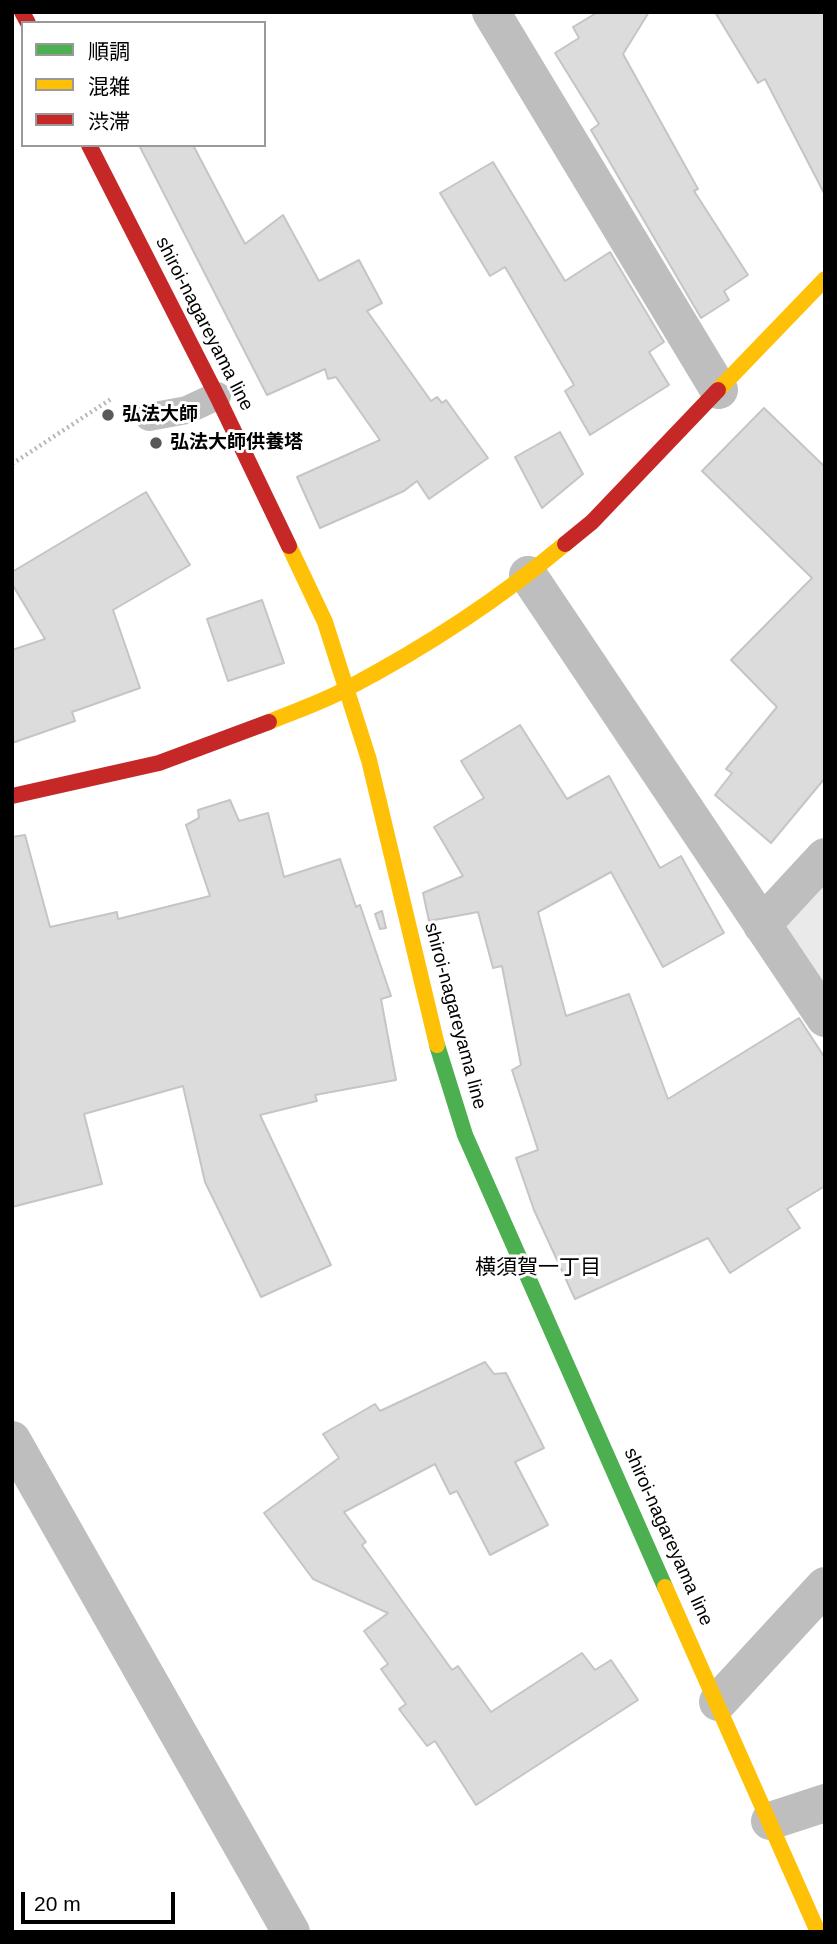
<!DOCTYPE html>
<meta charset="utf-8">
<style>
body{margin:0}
#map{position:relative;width:837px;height:1944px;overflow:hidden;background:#fff;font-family:Arial,"Noto Sans JP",sans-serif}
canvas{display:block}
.frame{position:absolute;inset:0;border:14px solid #000;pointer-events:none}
.legend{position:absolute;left:21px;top:21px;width:245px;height:126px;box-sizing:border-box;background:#fff;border:2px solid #999;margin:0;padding:9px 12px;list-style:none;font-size:21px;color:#000}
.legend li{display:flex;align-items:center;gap:14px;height:35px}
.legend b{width:35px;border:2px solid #999}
.scale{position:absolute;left:21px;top:1892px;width:154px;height:32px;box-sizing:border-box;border:4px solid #000;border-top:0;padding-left:9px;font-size:21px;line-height:24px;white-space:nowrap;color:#000;-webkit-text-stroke:5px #fff;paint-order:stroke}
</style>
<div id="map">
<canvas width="837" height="1944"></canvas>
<div class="frame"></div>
<ul class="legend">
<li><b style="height:9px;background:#4caf50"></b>順調</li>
<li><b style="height:9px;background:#ffc107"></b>混雑</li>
<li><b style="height:9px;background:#c62828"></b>渋滞</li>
</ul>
<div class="scale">20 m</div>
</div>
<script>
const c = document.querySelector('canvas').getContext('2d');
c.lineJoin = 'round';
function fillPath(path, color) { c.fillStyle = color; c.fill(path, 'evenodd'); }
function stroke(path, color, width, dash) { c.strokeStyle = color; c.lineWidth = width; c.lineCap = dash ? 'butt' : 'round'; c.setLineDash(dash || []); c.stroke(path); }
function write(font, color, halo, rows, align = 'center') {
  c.font = font + ' Arial,"Noto Sans JP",sans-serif'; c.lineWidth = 6; c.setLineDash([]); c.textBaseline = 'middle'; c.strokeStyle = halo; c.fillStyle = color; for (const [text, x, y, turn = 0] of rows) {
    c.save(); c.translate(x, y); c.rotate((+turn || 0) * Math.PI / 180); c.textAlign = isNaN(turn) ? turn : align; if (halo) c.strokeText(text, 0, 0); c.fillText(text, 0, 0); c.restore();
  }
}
fillPath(new Path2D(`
 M 825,879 L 825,989 L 780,926 Z`), '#eaeaea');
const building = new Path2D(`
 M 598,12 L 649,12 L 623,54 L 698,189 L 694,191 L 748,275 L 724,291 L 729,300 L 701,318 L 591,130 L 599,124 L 555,53 L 579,38 L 573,27 Z
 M 715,12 L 825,12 L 825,195 L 765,79 L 758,83 Z
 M 139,145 L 193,145 L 245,244 L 283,215 L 319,281 L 359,260 L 382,303 L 367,311 L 431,401 L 437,397 L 442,403 L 446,400 L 488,458 L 429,499 L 417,481 L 404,491 L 320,528 L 297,477 L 380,440 L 336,377 L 328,379 L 325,369 L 267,395 Z
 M 493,162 L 565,281 L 610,252 L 664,342 L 649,352 L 669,385 L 590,435 L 565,391 L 574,385 L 505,267 L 490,276 L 440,193 Z
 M 764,408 L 825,467 L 825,778 L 771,843 L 715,795 L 732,773 L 726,769 L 777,707 L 731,660 L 812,578 L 702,471 Z
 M 560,432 L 583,474 L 542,508 L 515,457 Z
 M 146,492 L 190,565 L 113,610 L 140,688 L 72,712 L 75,721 L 12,743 L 12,650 L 45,639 L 12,584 L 12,572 Z
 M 262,600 L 284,663 L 228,681 L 207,619 Z
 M 520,725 L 567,799 L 609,776 L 660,868 L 681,856 L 724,933 L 663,967 L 611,872 L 538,912 L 566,1016 L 629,994 L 668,1099 L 799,1018 L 825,1058 L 825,1186 L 787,1209 L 800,1228 L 730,1273 L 708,1238 L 575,1299 L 534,1210 L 516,1158 L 538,1150 L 512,1070 L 521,1065 L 502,966 L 493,968 L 478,912 L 429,921 L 423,893 L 463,876 L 434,827 L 484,798 L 461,761 Z
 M 230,800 L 239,821 L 268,813 L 284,877 L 340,859 L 356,907 L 360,905 L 391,996 L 381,999 L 396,1080 L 315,1095 L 317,1101 L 260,1115 L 331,1265 L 261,1297 L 205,1182 L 183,1086 L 84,1114 L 102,1184 L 12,1207 L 12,837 L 25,835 L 50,927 L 117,912 L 118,919 L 210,896 L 186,825 L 199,818 L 198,810 Z
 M 382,911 L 386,928 L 380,929 L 375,914 Z
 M 485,1362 L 494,1374 L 506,1373 L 544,1448 L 515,1462 L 548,1525 L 490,1555 L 457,1491 L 450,1494 L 435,1464 L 344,1512 L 366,1542 L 362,1545 L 452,1670 L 458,1666 L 491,1712 L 582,1653 L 595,1670 L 611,1660 L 638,1700 L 476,1805 L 435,1741 L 427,1746 L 399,1709 L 406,1704 L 381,1669 L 388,1664 L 364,1631 L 388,1613 L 313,1579 L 264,1513 L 339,1458 L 323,1434 L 375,1404 L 380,1411 Z`);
fillPath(building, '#dcdcdc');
stroke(building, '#c5c5c5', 2);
stroke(new Path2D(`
 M 12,464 L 111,399`), '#b8b8b8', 4.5, [2, 3.5]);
stroke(new Path2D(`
 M 149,417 L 187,410 L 217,396`), '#bebebe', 28);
stroke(new Path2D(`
 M 491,12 L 719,390
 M 528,575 L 825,1018
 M 762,925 L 825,857
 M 12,1440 L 291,1932
 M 718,1702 L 825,1586
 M 770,1821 L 825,1803`), '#bebebe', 38);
stroke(new Path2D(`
 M 437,1045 L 465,1135 L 665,1587`), '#4caf50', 16);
stroke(new Path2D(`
 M 718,390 L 825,279
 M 289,546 L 325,622 L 369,760 L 437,1045
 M 269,722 C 295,711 323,702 348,688 C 424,648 499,599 565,544
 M 665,1587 L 818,1932`), '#ffc107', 16);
stroke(new Path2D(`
 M 22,12 L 28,23
 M 89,145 L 217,396 L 289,546
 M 565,544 L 592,522 L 718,390
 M 12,796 L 159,763 L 269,722`), '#c62828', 16);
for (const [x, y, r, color] of [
 [108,415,7,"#595959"],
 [156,443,7,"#595959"]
]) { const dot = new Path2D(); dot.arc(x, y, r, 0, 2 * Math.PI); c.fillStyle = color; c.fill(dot); stroke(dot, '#fff', 2.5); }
write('19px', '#000', '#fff', [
 ["shiroi-nagareyama line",204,324,63],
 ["shiroi-nagareyama line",455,1016,75],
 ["shiroi-nagareyama line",668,1537,66]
]);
write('bold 19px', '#000', '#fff', [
 ["弘法大師",122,415],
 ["弘法大師供養塔",170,443]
], 'left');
write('21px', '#000', '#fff', [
 ["横須賀一丁目",538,1268]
]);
</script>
